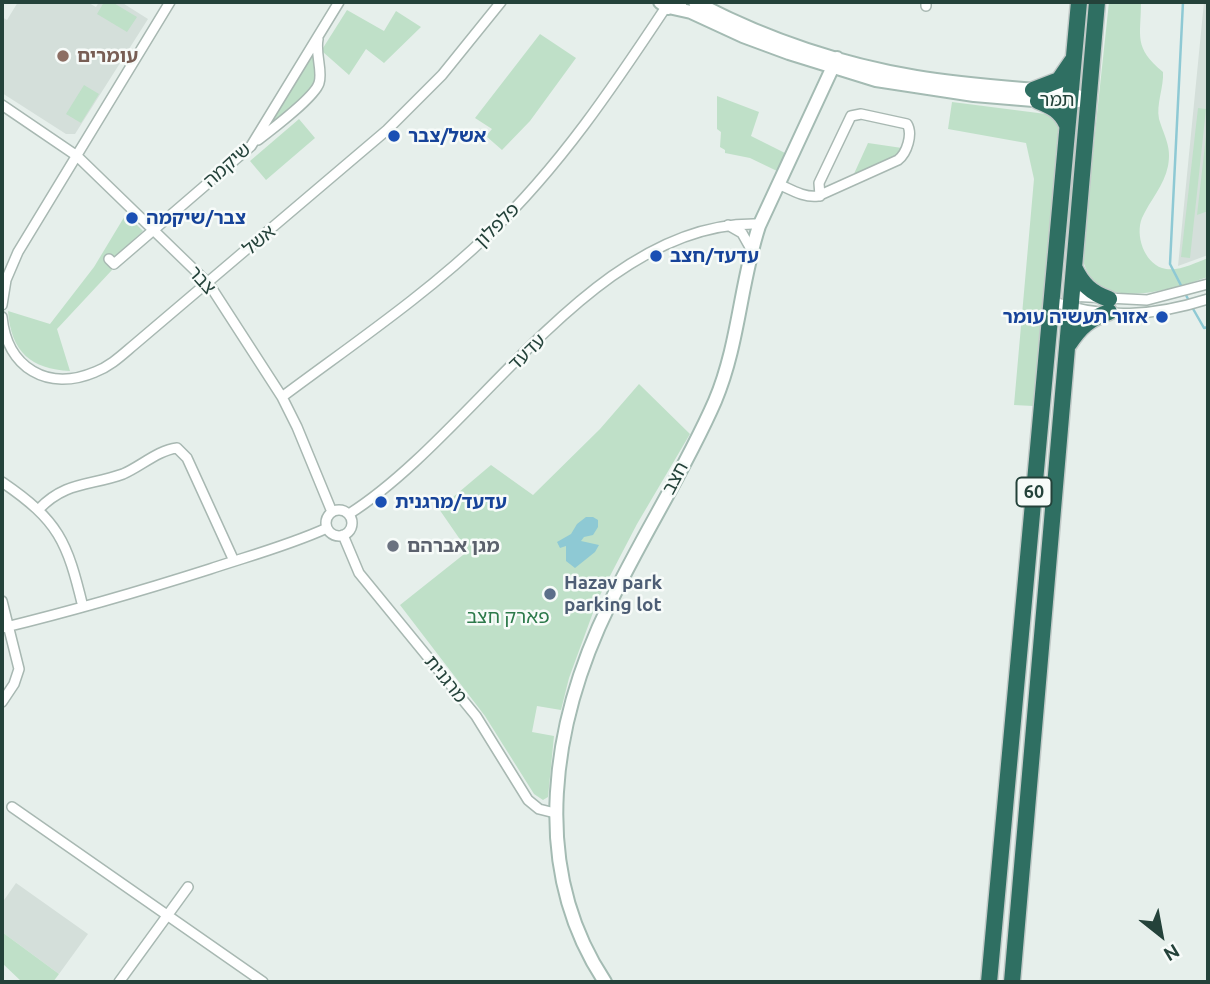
<!DOCTYPE html>
<meta charset="utf-8">
<style>
body{margin:0}
#map{position:relative;width:1210px;height:984px;overflow:hidden;background:#e6efeb;font-family:Ubuntu,sans-serif}
canvas{display:block}
.frame{position:absolute;inset:0;border:4px solid #24423a;pointer-events:none}
.north{position:absolute;left:1126px;top:900px;width:70px;height:70px;-webkit-text-stroke:5px #f7fbf9;paint-order:stroke;rotate:149deg;font-size:19px;font-weight:700;line-height:28px;text-align:center;color:#24423a}
.north::after{content:'';display:block;margin:auto;width:24px;height:32px;background:#24423a;clip-path:polygon(50% 0,100% 100%,50% 72%,0 100%)}
</style>
<div id="map">
<canvas width="1210" height="984"></canvas>
<div class="frame"></div>
<div class="north">N</div>
</div>
<script>
const c = document.querySelector('canvas').getContext('2d');
c.lineJoin = 'round';
function fillPath(path, color) { c.fillStyle = color; c.fill(path, 'evenodd'); }
function stroke(path, color, width, dash) { c.strokeStyle = color; c.lineWidth = width; c.lineCap = dash ? 'butt' : 'round'; c.setLineDash(dash || []); c.stroke(path); }
function write(font, color, halo, rows, align = 'center') {
  c.font = font + ' Ubuntu,"Noto Sans Hebrew",sans-serif'; c.lineWidth = 5; c.setLineDash([]); c.textBaseline = 'middle'; c.strokeStyle = halo; c.fillStyle = color; for (const [text, x, y, turn = 0] of rows) {
    c.save(); c.translate(x, y); c.rotate((+turn || 0) * Math.PI / 180); c.textAlign = isNaN(turn) ? turn : align; if (halo) c.strokeText(text, 0, 0); c.fillText(text, 0, 0); c.restore();
  }
}
fillPath(new Path2D(`
 M 18,2 L 87,2 L 96,7 L 99,2 L 121,2 L 148,19 L 75,134 L 66,134 L 2,93 L 2,17 L 7,20 Z
 M 1204,2 L 1208,2 L 1208,255 L 1178,266 Z
 M 16,883 L 88,934 L 59,974 L 2,932 L 2,903 Z`), '#d4dfda');
fillPath(new Path2D(`
 M 104,2 L 112,2 L 137,17 L 127,32 L 97,14 Z
 M 1109,2 L 1141,2 C 1141,37 1133,47 1163,72 C 1164,87 1156,104 1159,119 C 1164,136 1172,147 1168,166 C 1164,186 1150,200 1142,218 C 1135,235 1144,262 1162,268 C 1176,273 1195,263 1208,258 L 1208,277 C 1170,290 1090,316 1082,254 Z
 M 347,10 L 384,31 L 396,11 L 421,27 L 384,63 L 366,49 L 349,75 L 323,52 L 323,48 Z
 M 540,34 L 576,58 L 530,121 L 502,150 L 486,136 L 492,129 L 475,118 Z
 M 314,53 C 313,62 317,71 316,80 C 312,97 279,119 265,130 Z
 M 84,85 L 99,94 L 81,123 L 66,114 Z
 M 717,96 L 759,112 L 751,136 L 785,153 L 777,171 L 750,158 L 725,153 L 725,150 L 720,147 L 721,132 L 717,129 Z
 M 952,102 L 1046,114 L 1052,117 L 1059,127 L 1052,224 L 1033,406 L 1014,405 L 1034,179 L 1026,143 L 948,129 Z
 M 1198,108 L 1206,109 L 1190,258 L 1181,257 Z
 M 1208,118 L 1208,211 L 1197,215 Z
 M 299,119 L 315,138 L 266,180 L 250,161 Z
 M 868,143 L 902,148 L 898,155 L 853,176 Z
 M 126,214 L 143,231 L 107,264 L 112,270 L 57,329 L 70,371 C 31,369 11,352 8,311 L 50,324 L 94,267 Z
 M 639,384 L 690,434 L 637,524 L 598,599 L 569,678 L 561,710 L 537,706 L 532,732 L 554,736 L 548,797 L 543,800 L 534,794 L 485,716 L 400,605 L 468,551 L 439,509 L 491,465 L 533,495 L 600,429 Z
 M 2,932 L 59,974 L 53,982 L 22,982 L 2,963 Z`), '#bfe0c8');
fillPath(new Path2D(`
 M 586,517 L 593,517 L 598,520 L 598,527 L 593,535 L 584,537 L 581,541 L 599,545 L 595,552 L 575,568 L 566,561 L 566,546 L 560,548 L 557,542 L 571,534 L 577,524 Z`), '#8ec9d4');
stroke(new Path2D(`
 M 1183,2 L 1170,264 L 1189,301
 M 1192,307 L 1204,328 L 1208,327`), '#8ec9d4', 2.5);
const street = new Path2D(`
 M 926,6 L 926,2
 M 2,105 L 77,156 L 209,284 L 282,397 L 297,427 L 332,512
 M 258,140 C 271,130 315,97 319,83 C 323,71 315,54 318,39
 M 778,184 C 790,189 804,198 818,196 L 898,160 C 907,153 913,134 907,124 L 861,114 L 851,116 L 819,183 L 820,196
 M 728,225 L 742,233 L 751,249
 M 109,259 L 114,264 L 251,146 L 339,2
 M 1069,296 L 1147,300 L 1208,284
 M 1051,301 C 1105,320 1155,316 1208,299
 M 2,305 L 6,280 L 18,252 L 170,2
 M 2,317 C 7,368 48,392 95,372 C 111,366 123,354 135,344 L 387,130 L 442,75 L 501,2
 M 282,397 C 353,344 427,294 490,233 C 560,166 613,87 666,7
 M 2,482 C 59,521 67,541 83,607
 M 39,509 C 66,481 90,486 123,474 C 140,467 158,450 177,448 L 187,458 L 234,561
 M326 523a13 13 0 1 1 26 0a13 13 0 1 1-26 0Z
 M 349,514 C 477,433 595,218 760,224
 M 343,535 L 359,573 L 476,716 L 528,800 L 539,809 L 555,813
 M 2,601 L 19,669 L 14,684 L 2,702
 M 2,628 C 72,611 141,591 210,569 C 249,556 290,545 327,528
 M 12,807 L 263,982
 M 119,982 L 188,887`);
const secondary = new Path2D(`
 M 660,2 L 668,8 L 680,5
 M 695,2 C 763,38 840,64 916,77 C 967,86 1019,88 1070,93 L 1078,96
 M 673,8 L 691,12 L 743,36 L 789,53 L 876,80 L 974,95 L 1069,103 L 1088,99
 M 605,982 C 528,866 552,721 610,603 C 643,534 685,470 715,401 C 739,344 740,284 759,226 L 837,58`);
const highway = new Path2D(`
 M 1033,90 L 1059,80 L 1072,61
 M 1038,101 C 1051,106 1061,111 1067,125
 M 1074,267 C 1082,284 1091,293 1109,299
 M 1069,344 C 1080,327 1089,319 1109,312
 M 989,982 L 1079,2
 M 1012,982 L 1097,2`);
stroke(street, '#a8b8b2', 12);
stroke(secondary, '#a4bbb3', 16);
stroke(highway, '#c2cac8', 19);
stroke(street, '#fff', 9);
stroke(secondary, '#fff', 12);
stroke(highway, '#2f6f62', 16);
for (const [x, y, r, color] of [
 [63,56,7,"#8d6e63"],
 [394,136,7,"#1a4fb4"],
 [132,218,7,"#1a4fb4"],
 [656,256,7,"#1a4fb4"],
 [1162,317,7,"#1a4fb4"],
 [381,502,7,"#1a4fb4"],
 [393,546,7,"#6b7280"],
 [550,594,7,"#5c6f8a"]
]) { const dot = new Path2D(); dot.arc(x, y, r, 0, 2 * Math.PI); c.fillStyle = color; c.fill(dot); stroke(dot, '#f7fbf9', 2.5); }
for (const [x, y, w] of [
 [1034,492,35]
]) { const box = new Path2D(); box.roundRect(x - w / 2, y - 14.5, w, 29, 5); c.fillStyle = '#f7fbf9'; c.fill(box); stroke(box, '#24423a', 2); }
write('bold 18px', '#24423a', null, [
 ["60",1034,492]
]);
write('bold 19px', '#785e54', '#f7fbf9', [
 ["עומרים",77,56]
], 'left');
write('19px', '#24423a', '#f7fbf9', [
 ["תמר",1057,100],
 ["שיקמה",227,165,-42],
 ["פלפלון",497,225,-45],
 ["אשל",259,240,-40],
 ["צבר",202,280,48],
 ["עדעד",527,352,-44],
 ["חצב",675,478,-62],
 ["מרגנית",446,679,51]
]);
write('bold 19px', '#164399', '#f7fbf9', [
 ["אשל/צבר",408,136],
 ["צבר/שיקמה",146,218],
 ["עדעד/חצב",670,256],
 ["אזור תעשיה עומר",1148,317,"right"],
 ["עדעד/מרגנית",395,502]
], 'left');
write('bold 19px', '#5b616d', '#f7fbf9', [
 ["מגן אברהם",407,546]
], 'left');
write('bold 19px', '#4e5e75', '#f7fbf9', [
 ["Hazav park",564,583],
 ["parking lot",564,605]
], 'left');
write('19px', '#2d7a4b', '#f7fbf9', [
 ["פארק חצב",508,617]
]);
</script>
